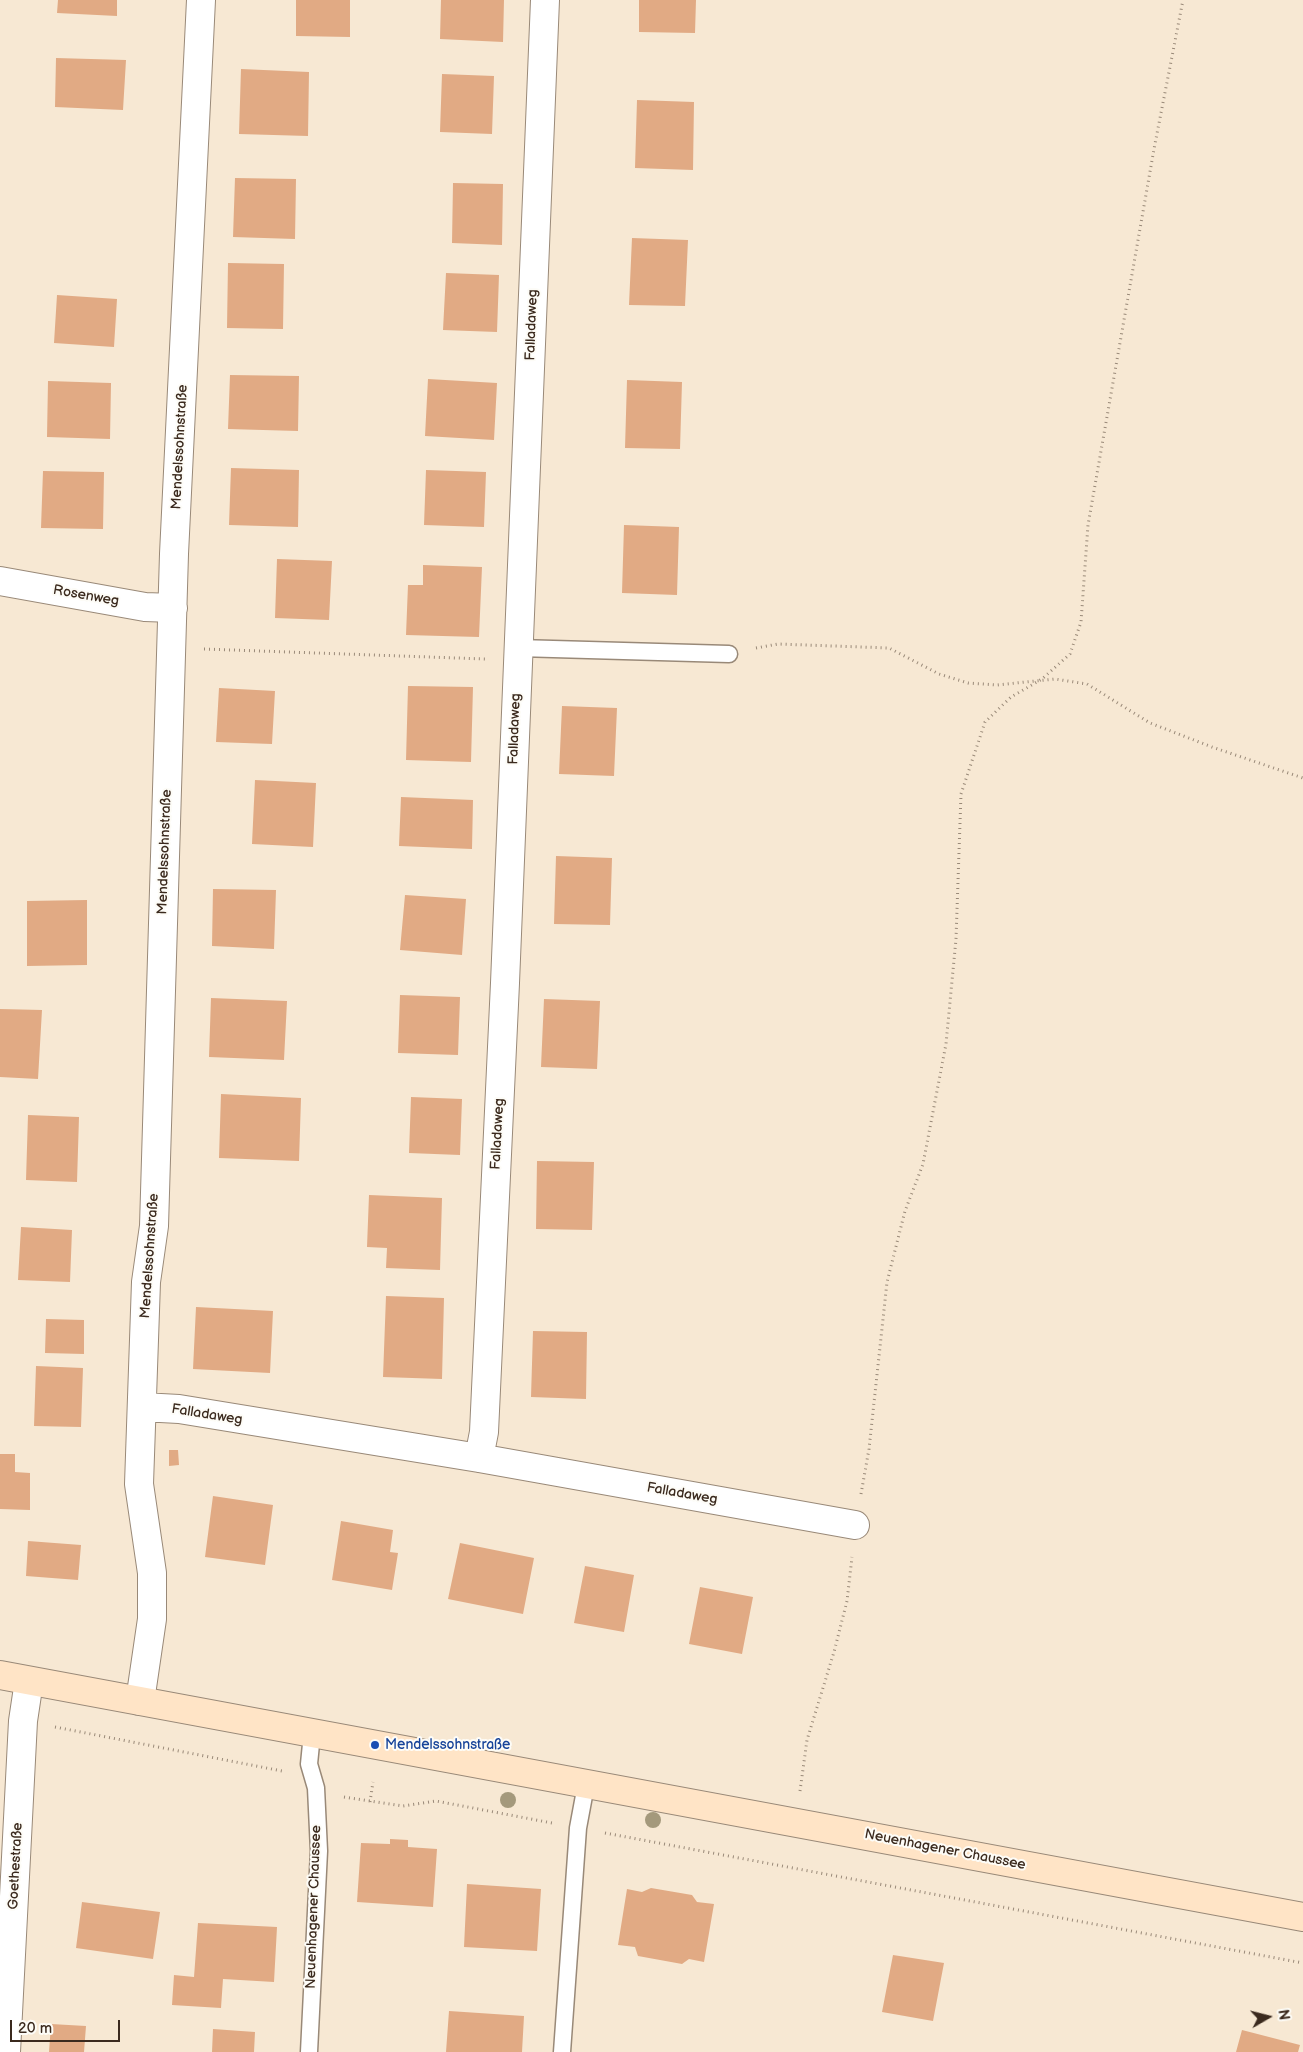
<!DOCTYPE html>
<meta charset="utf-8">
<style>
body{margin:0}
#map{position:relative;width:1303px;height:2052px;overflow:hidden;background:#f7e8d3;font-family:"Balsamiq Sans",sans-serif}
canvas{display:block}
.north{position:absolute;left:1243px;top:1992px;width:50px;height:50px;-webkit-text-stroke:4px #fdfcf7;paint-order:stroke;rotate:82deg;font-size:14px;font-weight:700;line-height:20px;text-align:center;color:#3b2a1e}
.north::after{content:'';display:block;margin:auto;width:18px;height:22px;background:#3b2a1e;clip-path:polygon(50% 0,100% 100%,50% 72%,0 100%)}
.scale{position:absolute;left:10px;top:2020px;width:110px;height:22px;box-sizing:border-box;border:2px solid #3b2a1e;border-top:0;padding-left:6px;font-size:15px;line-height:18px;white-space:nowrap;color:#3b2a1e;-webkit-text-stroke:4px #fdfcf7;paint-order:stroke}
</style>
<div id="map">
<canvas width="1303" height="2052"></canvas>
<div class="north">N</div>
<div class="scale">20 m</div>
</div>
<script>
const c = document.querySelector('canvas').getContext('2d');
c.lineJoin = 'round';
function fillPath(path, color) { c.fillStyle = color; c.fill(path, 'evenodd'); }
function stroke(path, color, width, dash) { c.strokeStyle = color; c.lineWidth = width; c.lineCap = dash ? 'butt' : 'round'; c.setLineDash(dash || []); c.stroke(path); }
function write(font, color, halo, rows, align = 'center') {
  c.font = font + ' "Balsamiq Sans",sans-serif'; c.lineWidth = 4; c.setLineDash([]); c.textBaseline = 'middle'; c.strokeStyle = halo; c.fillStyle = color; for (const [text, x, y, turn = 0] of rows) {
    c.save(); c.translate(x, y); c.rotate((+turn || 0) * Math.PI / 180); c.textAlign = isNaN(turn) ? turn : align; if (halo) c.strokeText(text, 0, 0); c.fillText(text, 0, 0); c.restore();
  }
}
fillPath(new Path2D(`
 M 58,0 L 117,0 L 117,16 L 57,13 Z
 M 296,0 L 350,0 L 350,37 L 296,36 Z
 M 441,0 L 504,0 L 503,42 L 440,39 Z
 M 639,0 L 696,0 L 695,33 L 639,32 Z
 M 56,58 L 126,60 L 123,110 L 55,107 Z
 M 241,69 L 309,72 L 308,136 L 239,134 Z
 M 442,74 L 494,76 L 492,134 L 440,132 Z
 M 637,100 L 694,102 L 693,170 L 635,168 Z
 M 235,178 L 296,179 L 295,239 L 233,237 Z
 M 453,183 L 503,184 L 502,245 L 452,243 Z
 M 632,238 L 688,240 L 685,306 L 629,305 Z
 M 228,263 L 284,264 L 283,329 L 227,328 Z
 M 446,273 L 499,275 L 497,332 L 443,330 Z
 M 57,295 L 117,299 L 114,347 L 54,343 Z
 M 230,375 L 299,376 L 298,431 L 228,429 Z
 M 428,379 L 497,383 L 494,440 L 425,436 Z
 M 627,380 L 682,382 L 680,449 L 625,448 Z
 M 48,381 L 111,383 L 110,439 L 47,437 Z
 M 231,468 L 299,470 L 298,527 L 229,525 Z
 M 426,470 L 486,472 L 484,527 L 424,525 Z
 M 43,471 L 104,472 L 103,529 L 41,528 Z
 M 624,525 L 679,527 L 677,595 L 622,593 Z
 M 277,559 L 332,561 L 329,620 L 275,618 Z
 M 423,565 L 482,567 L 479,637 L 406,635 L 408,585 L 423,585 Z
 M 408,686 L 473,687 L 471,762 L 406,760 Z
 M 219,688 L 275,691 L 272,744 L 216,742 Z
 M 562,706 L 617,708 L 614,776 L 559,774 Z
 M 255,780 L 316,783 L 313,847 L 252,844 Z
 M 401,797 L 473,800 L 472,849 L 399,846 Z
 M 556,856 L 612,858 L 610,925 L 554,924 Z
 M 213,889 L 276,890 L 274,949 L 212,946 Z
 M 405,895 L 466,899 L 462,955 L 400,950 Z
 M 87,900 L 87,965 L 27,966 L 27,901 Z
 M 400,995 L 460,997 L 458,1055 L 398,1053 Z
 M 211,998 L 287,1001 L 284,1060 L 209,1057 Z
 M 544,999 L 600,1001 L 597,1069 L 541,1067 Z
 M 0,1009 L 42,1010 L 38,1079 L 0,1077 Z
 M 221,1094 L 301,1098 L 299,1161 L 219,1158 Z
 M 411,1097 L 462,1099 L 460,1155 L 409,1153 Z
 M 28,1115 L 79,1117 L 77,1182 L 26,1180 Z
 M 537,1161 L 594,1162 L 592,1230 L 536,1229 Z
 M 369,1195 L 442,1198 L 440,1270 L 386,1268 L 387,1248 L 367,1247 Z
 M 21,1227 L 72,1230 L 70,1282 L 18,1280 Z
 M 386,1296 L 444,1298 L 442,1379 L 383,1377 Z
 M 196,1307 L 273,1311 L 270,1373 L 193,1369 Z
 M 46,1319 L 84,1320 L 84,1354 L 45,1353 Z
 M 533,1331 L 587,1332 L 586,1399 L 531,1397 Z
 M 36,1366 L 83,1368 L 81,1427 L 34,1426 Z
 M 169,1450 L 178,1450 L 179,1465 L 169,1466 Z
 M 0,1454 L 15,1454 L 15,1472 L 30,1473 L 30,1510 L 0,1509 Z
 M 213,1496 L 273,1505 L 265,1565 L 205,1557 Z
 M 341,1521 L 393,1530 L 390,1552 L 398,1553 L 392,1590 L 332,1580 Z
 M 28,1541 L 81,1545 L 78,1580 L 26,1576 Z
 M 460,1543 L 534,1558 L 523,1614 L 448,1599 Z
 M 585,1566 L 634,1575 L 624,1632 L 574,1623 Z
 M 700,1587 L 753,1597 L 742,1654 L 689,1644 Z
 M 390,1839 L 408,1840 L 408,1847 L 437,1849 L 433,1907 L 357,1902 L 361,1843 L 390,1844 Z
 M 467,1884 L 541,1889 L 537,1951 L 464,1947 Z
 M 651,1888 L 692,1895 L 697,1902 L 714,1904 L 704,1962 L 689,1959 L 682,1964 L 638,1956 L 635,1947 L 618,1945 L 627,1889 L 642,1892 Z
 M 82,1902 L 160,1912 L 153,1959 L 76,1948 Z
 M 198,1923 L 277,1927 L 274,1982 L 223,1979 L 221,2008 L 172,2005 L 174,1975 L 194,1977 Z
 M 893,1955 L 944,1963 L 933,2021 L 882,2012 Z
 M 449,2011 L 524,2016 L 522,2052 L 446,2052 Z
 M 51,2024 L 86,2026 L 84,2052 L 49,2052 Z
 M 213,2029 L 255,2032 L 254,2052 L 212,2052 Z
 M 1242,2030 L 1300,2045 L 1298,2052 L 1236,2052 Z`), '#e1aa84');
const lane = new Path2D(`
 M 518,648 L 729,654
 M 309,2052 L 319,1851 L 316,1788 L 309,1764 L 312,1734
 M 562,2052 L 578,1828 L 586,1785`);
const street = new Path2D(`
 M 0,581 L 145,607 L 173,608
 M 142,1407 L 179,1409 L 479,1458 L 855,1525
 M 479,1458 L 484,1432 L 505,983 L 545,0
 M 140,1701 L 152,1619 L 152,1573 L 139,1484 L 146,1282 L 154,1226 L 174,554 L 201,0
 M 6,2052 L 23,1721 L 29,1681`);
const secondary = new Path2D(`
 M 0,1675 L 1303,1917`);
stroke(lane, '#998978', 19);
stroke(street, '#998978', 30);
stroke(secondary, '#998978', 30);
stroke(new Path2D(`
 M 756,648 L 778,644 L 889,648 L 939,674 L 968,683 L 997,685 L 1055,679 L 1087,684 L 1150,723 L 1212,747 L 1303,778
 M 204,649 L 485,659
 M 861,1494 L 869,1449 L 887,1282 L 905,1211 L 923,1164 L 946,1044 L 956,939 L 961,794 L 985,722 L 1011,697 L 1042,679 L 1070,654 L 1081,622 L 1088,525 L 1154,149 L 1183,0
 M 55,1727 L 282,1771
 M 800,1791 L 807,1740 L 834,1652 L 847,1601 L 852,1557
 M 344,1797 L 403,1806 L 436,1801 L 552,1823
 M 370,1802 L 373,1782
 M 605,1833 L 1303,1963`), '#998978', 3, [1, 4]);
stroke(lane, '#fff', 16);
stroke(street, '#fff', 28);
stroke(secondary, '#ffe4c6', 28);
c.fillStyle = '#a4997c';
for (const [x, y] of [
 [508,1800],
 [653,1820]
]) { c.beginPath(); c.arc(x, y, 8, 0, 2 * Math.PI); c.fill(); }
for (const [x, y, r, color] of [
 [375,1745,5,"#1a4fb4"]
]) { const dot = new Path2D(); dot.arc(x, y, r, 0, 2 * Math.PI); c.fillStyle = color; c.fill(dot); stroke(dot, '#fdfcf7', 2); }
write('14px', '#3b2a1e', '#fdfcf7', [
 ["Falladaweg",532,325,-88],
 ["Mendelssohnstraße",180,447,-87],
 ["Rosenweg",86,596,10],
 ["Falladaweg",515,729,-88],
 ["Mendelssohnstraße",165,852,-88],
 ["Falladaweg",498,1134,-87],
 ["Mendelssohnstraße",150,1256,-86],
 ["Falladaweg",207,1415,9],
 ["Falladaweg",682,1494,10],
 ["Neuenhagener Chaussee",945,1850,11],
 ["Goethestraße",16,1866,-87],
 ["Neuenhagener Chaussee",314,1907,-88]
]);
write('14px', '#164399', '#fdfcf7', [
 ["Mendelssohnstraße",385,1745]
], 'left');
</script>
